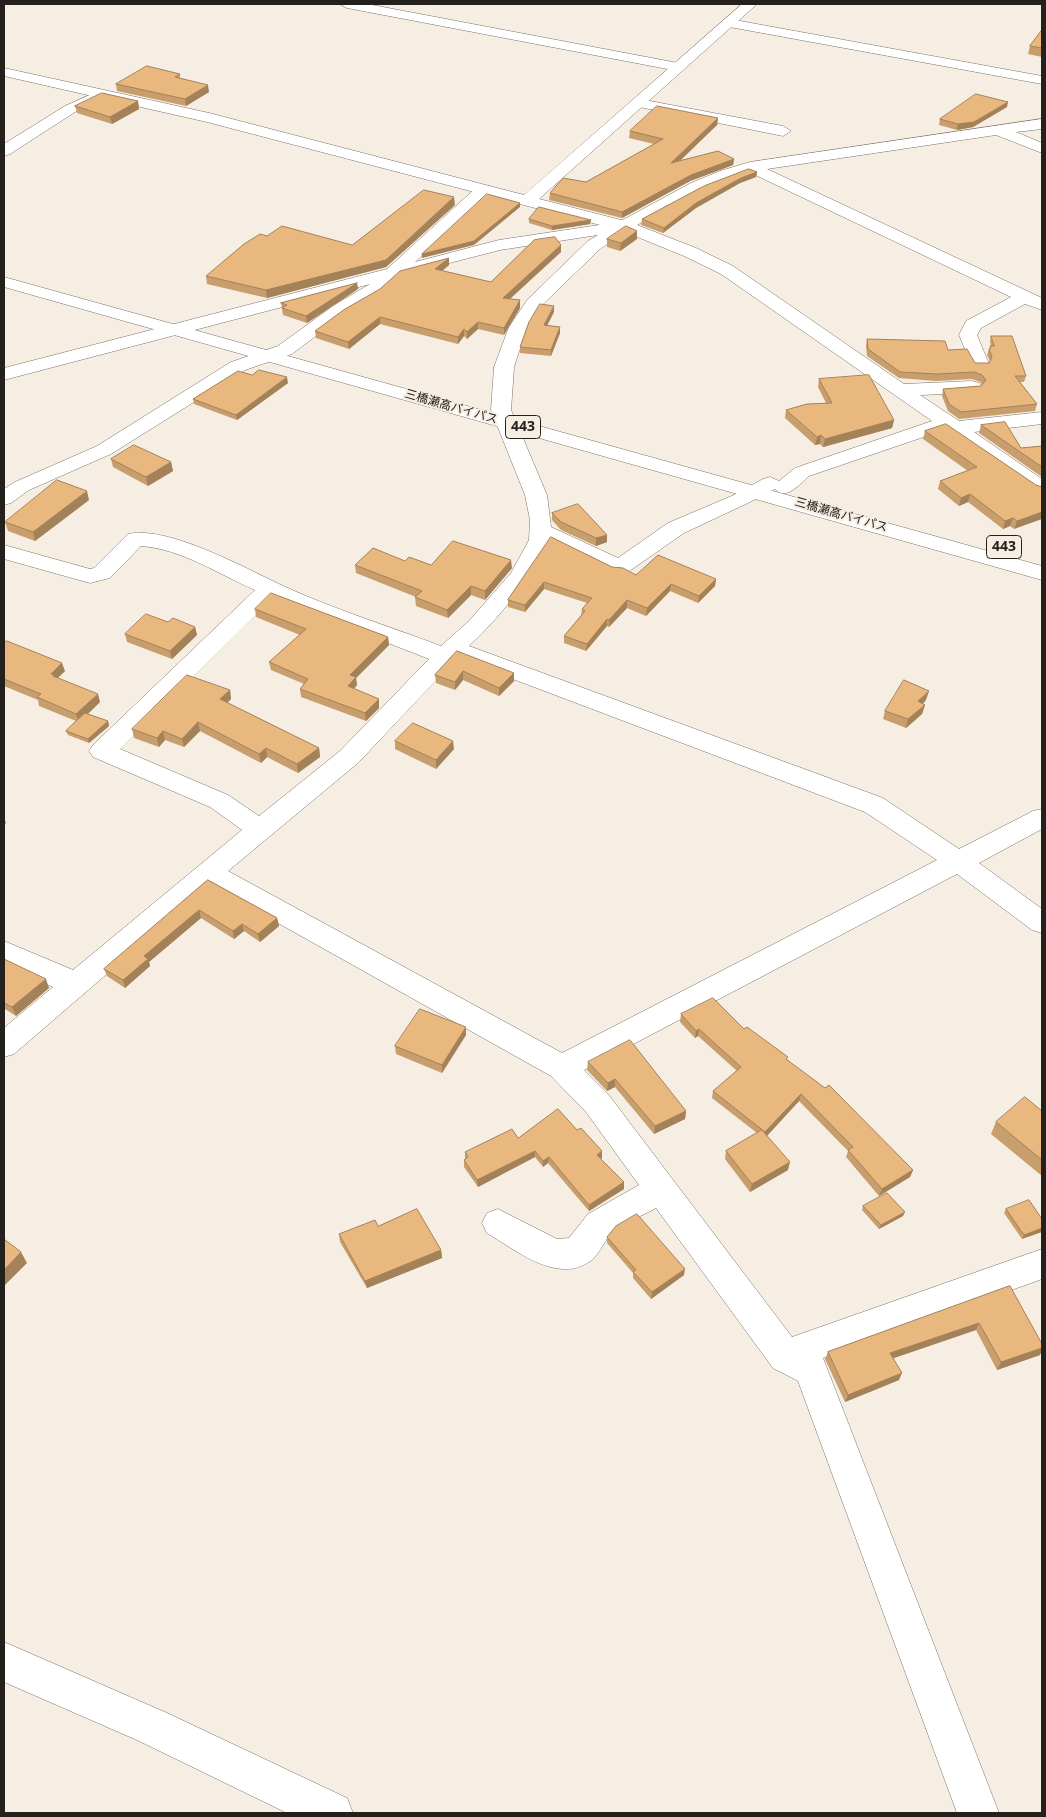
<!DOCTYPE html>
<meta charset="utf-8">
<style>
body{margin:0}
#map{position:relative;width:1046px;height:1817px;overflow:hidden;background:#f6ede3;font-family:"Open Sans",sans-serif}
canvas{display:block}
.frame{position:absolute;inset:0;border:5px solid #24211d;pointer-events:none}
</style>
<div id="map">
<canvas width="1046" height="1817"></canvas>
<div class="frame"></div>
</div>
<script>
const c = document.querySelector('canvas').getContext('2d');
c.lineJoin = 'round';
function stroke(path, color, width, dash) { c.strokeStyle = color; c.lineWidth = width; c.lineCap = dash ? 'butt' : 'round'; c.setLineDash(dash || []); c.stroke(path); }
function fillPath(path, color) { c.fillStyle = color; c.fill(path, 'evenodd'); }
function write(font, color, halo, rows, align = 'center') {
  c.font = font + ' "Open Sans","Noto Sans JP",sans-serif'; c.lineWidth = 4; c.setLineDash([]); c.textBaseline = 'middle'; c.strokeStyle = halo; c.fillStyle = color; for (const [text, x, y, turn = 0] of rows) {
    c.save(); c.translate(x, y); c.rotate((+turn || 0) * Math.PI / 180); c.textAlign = isNaN(turn) ? turn : align; if (halo) c.strokeText(text, 0, 0); c.fillText(text, 0, 0); c.restore();
  }
}
const street = new Path2D(`
 M 340,4 L 367,4 L 678,63 L 685,67 L 678,71 L 347,8 Z
 M 729,19 L 1042,76 L 1042,84 L 724,26 L 722,23 Z
 M 101,90 L 108,94 L 106,97 L 75,112 L 10,154 L 4,156 L 4,144 L 65,106 Z
 M 639,99 L 783,126 L 791,131 L 783,136 L 634,106 L 632,103 L 634,100 Z
 M 1042,119 L 1042,129 L 1016,132 L 1042,143 L 1042,153 L 996,135 L 767,169 L 1042,298 L 1042,310 L 1025,304 L 981,328 L 977,335 L 989,364 L 987,368 L 973,368 L 959,335 L 966,321 L 1011,297 L 749,172 L 703,189 L 637,225 L 696,248 L 733,266 L 904,384 L 972,381 L 979,383 L 982,387 L 979,391 L 972,393 L 920,395 L 959,421 L 1042,412 L 1042,424 L 974,432 L 1042,479 L 1042,494 L 1035,492 L 944,430 L 809,476 C 800,484 786,501 775,489 L 748,503 L 684,533 L 628,572 L 620,574 L 612,572 L 550,542 C 528,581 502,615 469,646 L 883,798 L 959,849 L 1033,811 L 1042,809 L 1042,829 L 979,863 L 1042,909 L 1042,933 L 1032,930 L 957,874 L 584,1070 L 608,1094 L 792,1337 L 1042,1249 L 1042,1279 L 823,1358 L 999,1813 L 957,1813 L 798,1381 L 773,1368 L 656,1208 C 644,1215 619,1225 610,1235 C 602,1244 599,1256 589,1262 C 556,1284 514,1249 487,1233 L 482,1223 L 487,1213 L 498,1209 L 557,1239 L 569,1238 L 588,1214 L 639,1185 L 586,1112 L 551,1076 L 210,885 L 14,1054 L 4,1057 L 4,1028 L 53,987 L 4,964 L 4,941 L 73,970 L 242,830 L 210,807 L 93,757 L 89,751 L 93,745 L 255,590 C 218,574 182,549 141,546 L 110,578 L 90,583 L 4,559 L 4,545 L 90,569 L 94,568 L 128,534 C 167,525 245,568 281,585 C 333,609 388,626 441,646 L 469,621 L 511,573 L 529,540 L 530,520 L 525,495 L 491,410 L 494,367 L 509,327 L 528,299 L 588,241 L 598,235 L 500,250 L 399,276 L 380,294 L 345,314 L 292,354 L 245,370 L 111,454 L 29,490 L 11,503 L 4,505 L 4,489 L 15,482 L 97,446 L 231,362 L 278,346 L 333,306 L 370,284 L 4,380 L 4,368 L 387,269 L 478,186 L 490,186 L 492,189 L 490,192 L 415,262 L 499,240 L 619,222 L 691,183 L 720,171 L 750,162 ZM 625,232 L 684,256 L 721,274 L 932,421 L 795,468 L 779,481 L 770,477 L 763,479 L 734,495 L 668,523 L 618,558 L 551,527 L 547,495 L 511,410 L 514,367 L 527,327 L 541,306 L 600,249 ZM 273,598 L 429,659 L 340,751 L 259,816 L 228,795 L 120,749 ZM 457,658 L 865,812 L 937,860 L 562,1053 L 228,871 L 358,763 Z
 M 4,1642 L 167,1713 L 347,1798 L 353,1813 L 287,1813 L 139,1741 L 4,1682 Z`);
const secondary = new Path2D(`
 M 742,4 L 757,4 L 539,199 L 629,222 L 631,226 L 629,230 L 623,231 L 207,122 L 4,76 L 4,68 L 209,113 L 524,195 Z`);
const highway = new Path2D(`
 M 4,277 L 1042,566 L 1042,580 L 4,287 Z`);
stroke(street, '#7a7269', 1);
stroke(secondary, '#7a7269', 1);
stroke(highway, '#7a7269', 1);
fillPath(street, '#fff');
fillPath(secondary, '#fff');
fillPath(highway, '#fff');
fillPath(new Path2D(`
 M 1042,30 L 1042,57 L 1028,54 L 1030,46 Z
 M 180,74 L 180,78 L 209,92 L 186,106 L 117,91 L 116,84 Z
 M 138,101 L 139,109 L 112,124 L 77,113 L 75,106 Z
 M 1007,107 L 973,127 L 957,130 L 939,125 L 940,119 Z
 M 718,118 L 717,125 L 680,161 L 734,159 L 733,165 L 690,181 L 622,218 L 549,200 L 550,193 L 586,182 L 654,144 L 629,138 L 630,131 Z
 M 757,172 L 756,177 L 740,183 L 696,208 L 663,233 L 641,225 L 642,219 Z
 M 455,205 L 386,267 L 267,298 L 207,284 L 206,276 L 267,236 L 352,245 Z
 M 529,219 L 591,220 L 590,224 L 552,230 L 529,223 Z
 M 637,231 L 637,239 L 620,251 L 607,247 L 607,239 Z
 M 561,245 L 561,252 L 510,299 L 520,300 L 520,308 L 504,335 L 478,329 L 467,339 L 464,336 L 458,344 L 380,324 L 349,349 L 316,338 L 315,331 L 449,258 L 449,265 L 442,271 L 491,282 Z
 M 357,283 L 358,289 L 307,323 L 283,315 L 281,303 Z
 M 554,312 L 547,326 L 560,327 L 560,333 L 551,356 L 520,353 L 520,347 Z
 M 991,336 L 1026,376 L 1024,382 L 1020,382 L 1037,404 L 1035,411 L 959,419 L 948,411 L 942,396 L 943,389 L 981,386 L 982,385 L 980,382 L 972,379 L 936,381 L 899,378 L 867,356 L 866,346 L 867,339 L 948,350 L 975,363 L 989,363 L 990,361 L 987,355 L 989,349 L 991,346 L 990,342 Z
 M 252,375 L 288,383 L 237,420 L 194,404 L 193,399 Z
 M 819,379 L 894,420 L 892,428 L 823,447 L 820,444 L 815,445 L 785,418 L 786,410 L 826,403 L 818,387 Z
 M 981,425 L 1021,448 L 1042,446 L 1042,477 L 979,433 Z
 M 925,431 L 1036,485 L 1014,529 L 1010,526 L 1003,529 L 968,502 L 959,506 L 938,489 L 940,481 L 968,471 L 923,439 Z
 M 111,459 L 171,462 L 173,471 L 148,486 L 113,467 Z
 M 89,500 L 35,541 L 8,531 L 5,522 Z
 M 552,513 L 607,542 L 596,546 L 561,530 L 552,520 Z
 M 551,537 L 612,567 L 636,575 L 716,579 L 715,586 L 698,603 L 670,591 L 646,616 L 627,608 L 609,627 L 607,626 L 586,651 L 564,643 L 564,636 L 581,616 L 582,609 L 587,603 L 544,589 L 525,612 L 508,607 L 508,600 Z
 M 405,561 L 431,565 L 512,568 L 485,600 L 471,595 L 448,618 L 416,606 L 415,597 L 416,597 L 356,573 L 355,565 Z
 M 255,609 L 388,637 L 389,645 L 356,678 L 357,685 L 354,689 L 379,699 L 379,708 L 366,721 L 301,697 L 300,689 L 304,684 L 271,670 L 269,662 L 300,635 L 256,617 Z
 M 168,622 L 195,627 L 197,635 L 172,659 L 127,642 L 125,634 Z
 M 4,643 L 65,671 L 58,678 L 100,702 L 88,714 L 108,721 L 109,726 L 89,743 L 68,735 L 66,731 L 76,721 L 39,706 L 38,700 L 4,686 Z
 M 457,651 L 514,681 L 499,696 L 463,680 L 455,690 L 436,683 L 435,675 Z
 M 230,690 L 231,699 L 227,703 L 319,748 L 320,757 L 298,773 L 267,757 L 261,763 L 200,731 L 184,747 L 165,740 L 159,747 L 134,738 L 132,729 Z
 M 926,700 L 923,704 L 925,705 L 922,714 L 906,728 L 883,719 L 885,711 Z
 M 395,741 L 454,749 L 436,769 L 395,749 Z
 M 208,880 L 277,918 L 279,926 L 260,942 L 244,931 L 234,939 L 201,918 L 149,962 L 150,966 L 125,988 L 107,976 L 104,969 Z
 M 4,959 L 49,988 L 16,1016 L 5,1009 L 4,1010 Z
 M 681,1014 L 744,1029 L 787,1060 L 913,1170 L 910,1177 L 879,1196 L 846,1157 L 848,1151 L 799,1101 L 767,1136 L 788,1170 L 750,1192 L 725,1159 L 726,1151 L 757,1133 L 712,1098 L 713,1091 L 737,1071 L 698,1036 L 695,1038 L 680,1022 Z
 M 466,1027 L 466,1035 L 442,1073 L 396,1054 L 395,1046 Z
 M 588,1062 L 686,1111 L 685,1119 L 654,1134 L 615,1087 L 607,1091 L 587,1070 Z
 M 1042,1111 L 1042,1176 L 991,1134 L 996,1122 Z
 M 577,1130 L 602,1151 L 601,1159 L 624,1182 L 624,1189 L 589,1211 L 548,1163 L 543,1167 L 535,1157 L 478,1187 L 464,1167 L 464,1160 L 465,1159 L 465,1152 L 518,1138 Z
 M 863,1206 L 903,1216 L 879,1229 L 862,1210 Z
 M 1006,1209 L 1042,1219 L 1022,1239 L 1004,1213 Z
 M 378,1226 L 441,1250 L 442,1258 L 367,1288 L 340,1242 L 339,1234 Z
 M 607,1237 L 684,1275 L 651,1299 L 633,1278 L 633,1273 L 607,1243 Z
 M 1010,1286 L 1040,1355 L 997,1370 L 976,1330 L 894,1358 L 899,1380 L 845,1402 L 825,1359 L 828,1352 Z`), '#c89e6d');
fillPath(new Path2D(`
 M 208,85 L 209,92 L 186,106 L 185,99 Z
 M 138,101 L 139,109 L 112,124 L 110,117 Z
 M 1008,102 L 1007,107 L 973,127 L 957,130 L 958,124 Z
 M 718,118 L 717,125 L 671,169 L 671,163 Z
 M 734,159 L 733,165 L 690,181 L 622,218 L 622,212 L 691,175 Z
 M 757,172 L 756,177 L 740,183 L 696,208 L 663,233 L 664,228 L 696,203 L 741,178 Z
 M 454,197 L 455,205 L 386,267 L 267,298 L 266,290 Z
 M 520,203 L 520,207 L 474,245 L 422,258 L 422,254 Z
 M 591,220 L 590,224 L 552,230 L 552,226 Z
 M 637,231 L 637,239 L 620,251 L 621,243 Z
 M 561,245 L 561,252 L 503,305 L 503,298 Z
 M 449,258 L 449,265 L 436,276 L 435,269 Z
 M 357,283 L 358,289 L 307,323 L 306,316 Z
 M 520,300 L 520,308 L 504,335 L 504,328 Z
 M 554,306 L 554,312 L 544,331 L 544,325 Z
 M 380,317 L 380,324 L 349,349 L 348,342 Z
 M 478,322 L 478,329 L 467,339 L 467,332 Z
 M 560,327 L 560,333 L 551,356 L 551,350 Z
 M 464,329 L 464,336 L 458,344 L 458,337 Z
 M 287,377 L 288,383 L 237,420 L 236,415 Z
 M 894,420 L 892,428 L 823,447 L 825,439 Z
 M 821,435 L 820,444 L 815,445 L 817,437 Z
 M 171,462 L 173,471 L 148,486 L 146,477 Z
 M 87,491 L 89,500 L 35,541 L 33,532 Z
 M 970,494 L 968,502 L 959,506 L 961,498 Z
 M 1042,512 L 1042,519 L 1014,529 L 1017,521 Z
 M 1013,518 L 1010,526 L 1003,529 L 1005,521 Z
 M 607,535 L 607,542 L 596,546 L 596,538 Z
 M 511,560 L 512,568 L 485,600 L 485,591 Z
 M 716,579 L 715,586 L 698,603 L 699,596 Z
 M 544,582 L 544,589 L 525,612 L 525,605 Z
 M 671,584 L 670,591 L 646,616 L 647,608 Z
 M 471,586 L 471,595 L 448,618 L 447,610 Z
 M 627,600 L 627,608 L 609,627 L 609,620 Z
 M 607,619 L 607,626 L 586,651 L 587,644 Z
 M 195,627 L 197,635 L 172,659 L 170,651 Z
 M 388,637 L 389,645 L 356,678 L 357,685 L 349,694 L 348,686 L 350,675 Z
 M 62,663 L 65,671 L 56,679 L 51,674 Z
 M 463,671 L 463,680 L 455,690 L 455,682 Z
 M 514,673 L 514,681 L 499,696 L 499,688 Z
 M 230,690 L 231,699 L 222,708 L 220,699 Z
 M 929,691 L 926,700 L 916,710 L 918,701 Z
 M 98,694 L 100,702 L 79,722 L 76,714 Z
 M 379,699 L 379,708 L 366,721 L 365,713 Z
 M 925,705 L 922,714 L 906,728 L 908,719 Z
 M 108,721 L 109,726 L 89,743 L 88,739 Z
 M 198,722 L 200,731 L 184,747 L 182,739 Z
 M 163,731 L 165,740 L 159,747 L 157,738 Z
 M 453,741 L 454,749 L 436,769 L 436,760 Z
 M 266,748 L 267,757 L 261,763 L 259,754 Z
 M 319,748 L 320,757 L 298,773 L 297,764 Z
 M 4,817 L 6,823 L 4,825 Z
 M 199,910 L 201,918 L 149,962 L 150,966 L 125,988 L 123,980 L 144,956 Z
 M 277,918 L 279,926 L 260,942 L 258,934 Z
 M 242,924 L 244,931 L 234,939 L 233,931 Z
 M 46,979 L 49,988 L 16,1016 L 12,1007 Z
 M 466,1027 L 466,1035 L 442,1073 L 442,1065 Z
 M 699,1029 L 698,1036 L 695,1038 L 696,1031 Z
 M 615,1079 L 615,1087 L 607,1091 L 608,1083 Z
 M 801,1094 L 799,1101 L 764,1139 L 765,1132 Z
 M 686,1111 L 685,1119 L 654,1134 L 655,1126 Z
 M 535,1151 L 535,1157 L 478,1187 L 477,1180 Z
 M 602,1151 L 602,1158 L 597,1161 L 597,1155 Z
 M 549,1157 L 548,1163 L 543,1167 L 543,1161 Z
 M 790,1162 L 788,1170 L 750,1192 L 752,1184 Z
 M 913,1170 L 910,1177 L 879,1196 L 882,1189 Z
 M 624,1182 L 624,1189 L 589,1211 L 589,1205 Z
 M 905,1212 L 903,1216 L 879,1229 L 881,1225 Z
 M 1042,1228 L 1042,1232 L 1022,1239 L 1024,1235 Z
 M 441,1250 L 442,1258 L 367,1288 L 365,1281 Z
 M 21,1252 L 27,1263 L 4,1286 L 4,1270 Z
 M 685,1269 L 684,1275 L 651,1299 L 652,1292 Z
 M 979,1323 L 976,1330 L 888,1360 L 890,1353 Z
 M 1042,1348 L 1042,1351 L 1040,1355 L 997,1370 L 1001,1362 Z
 M 902,1373 L 899,1380 L 845,1402 L 848,1395 Z`), '#a38159');
const building = new Path2D(`
 M 1042,30 L 1042,48 L 1030,46 Z
 M 147,66 L 180,74 L 175,77 L 208,85 L 185,99 L 116,84 Z
 M 102,93 L 138,101 L 110,117 L 75,106 Z
 M 976,94 L 1008,102 L 974,122 L 958,124 L 940,119 Z
 M 657,106 L 718,118 L 671,163 L 718,151 L 734,159 L 691,175 L 622,212 L 550,193 L 563,178 L 586,182 L 663,139 L 630,131 Z
 M 749,169 L 757,172 L 741,178 L 696,203 L 664,228 L 642,219 L 704,186 Z
 M 424,190 L 454,197 L 386,260 L 266,290 L 206,276 L 244,244 L 260,234 L 267,236 L 282,226 L 352,245 Z
 M 487,194 L 520,203 L 474,241 L 422,254 Z
 M 539,207 L 591,220 L 552,226 L 529,219 Z
 M 626,226 L 637,231 L 621,243 L 607,239 Z
 M 555,237 L 561,245 L 503,298 L 520,300 L 504,328 L 478,322 L 467,332 L 464,329 L 458,337 L 380,317 L 348,342 L 315,331 L 345,309 L 380,289 L 400,271 L 449,258 L 435,269 L 491,282 L 534,240 Z
 M 357,283 L 306,316 L 282,308 L 287,305 L 281,303 Z
 M 540,304 L 554,306 L 544,325 L 560,327 L 551,350 L 520,347 L 529,322 Z
 M 991,336 L 1012,336 L 1026,376 L 1015,376 L 1037,404 L 961,412 L 949,404 L 943,389 L 981,386 L 986,380 L 982,375 L 974,372 L 937,374 L 900,372 L 868,349 L 867,339 L 945,341 L 948,350 L 967,349 L 975,363 L 989,363 L 992,357 L 989,349 L 991,348 L 990,346 L 994,346 Z
 M 259,370 L 287,377 L 236,415 L 193,399 L 238,371 L 252,375 Z
 M 869,375 L 894,420 L 825,439 L 821,435 L 817,437 L 786,410 L 807,404 L 832,403 L 819,379 Z
 M 1005,422 L 1021,448 L 1042,446 L 1042,467 L 981,425 Z
 M 946,424 L 1036,485 L 1042,487 L 1042,512 L 1017,521 L 1013,518 L 1005,521 L 970,494 L 961,498 L 940,481 L 977,467 L 925,431 Z
 M 134,445 L 171,462 L 146,477 L 111,459 Z
 M 57,480 L 87,491 L 33,532 L 5,522 Z
 M 578,504 L 607,535 L 596,538 L 561,522 L 552,513 Z
 M 551,537 L 612,567 L 623,568 L 636,575 L 658,555 L 716,579 L 699,596 L 671,584 L 647,608 L 627,600 L 609,620 L 607,619 L 587,644 L 564,636 L 585,611 L 582,609 L 592,598 L 544,582 L 525,605 L 508,600 Z
 M 453,541 L 511,560 L 485,591 L 471,586 L 447,610 L 415,597 L 422,591 L 355,565 L 373,548 L 405,561 L 409,557 L 431,565 Z
 M 271,593 L 388,637 L 350,675 L 356,677 L 348,686 L 379,699 L 365,713 L 300,689 L 308,679 L 269,662 L 306,629 L 255,609 Z
 M 146,614 L 168,622 L 173,618 L 195,627 L 170,651 L 125,634 Z
 M 7,641 L 62,663 L 51,674 L 55,675 L 53,676 L 98,694 L 76,714 L 37,697 L 41,694 L 4,679 L 4,643 Z
 M 457,651 L 514,673 L 499,688 L 463,671 L 455,682 L 435,675 Z
 M 187,675 L 230,690 L 220,699 L 319,748 L 297,764 L 266,748 L 259,754 L 198,722 L 182,739 L 163,731 L 157,738 L 132,729 Z
 M 904,680 L 929,691 L 918,701 L 925,705 L 908,719 L 885,711 Z
 M 85,713 L 108,721 L 88,739 L 66,731 Z
 M 413,723 L 453,741 L 436,760 L 395,741 Z
 M 208,880 L 277,918 L 258,934 L 242,924 L 233,931 L 199,910 L 144,956 L 148,959 L 123,980 L 104,969 Z
 M 4,959 L 46,979 L 12,1007 L 4,1003 Z
 M 713,998 L 744,1029 L 747,1027 L 788,1057 L 786,1059 L 825,1088 L 829,1085 L 913,1170 L 882,1189 L 848,1150 L 853,1147 L 801,1094 L 765,1132 L 713,1091 L 741,1067 L 699,1029 L 696,1031 L 681,1014 Z
 M 420,1009 L 466,1027 L 442,1065 L 395,1046 Z
 M 630,1040 L 686,1111 L 655,1126 L 615,1079 L 608,1083 L 588,1062 Z
 M 1025,1097 L 1042,1111 L 1042,1160 L 996,1122 Z
 M 558,1109 L 577,1130 L 581,1128 L 602,1151 L 597,1155 L 624,1182 L 589,1205 L 549,1157 L 543,1161 L 535,1151 L 477,1180 L 464,1160 L 468,1157 L 465,1152 L 512,1129 L 518,1138 Z
 M 762,1130 L 790,1162 L 752,1184 L 726,1151 Z
 M 887,1193 L 905,1212 L 881,1225 L 863,1206 Z
 M 1029,1200 L 1042,1219 L 1042,1228 L 1024,1235 L 1006,1209 Z
 M 417,1209 L 441,1250 L 365,1281 L 339,1234 L 375,1220 L 378,1226 Z
 M 637,1214 L 685,1269 L 652,1292 L 633,1272 L 636,1270 L 607,1237 L 616,1226 Z
 M 4,1239 L 21,1252 L 4,1270 Z
 M 1010,1286 L 1042,1344 L 1042,1348 L 1001,1362 L 979,1323 L 890,1353 L 902,1373 L 848,1395 L 828,1352 Z`);
fillPath(building, '#e9b87f');
stroke(building, '#a38159', 1);
write('12px', '#24211d', '#f6ede3', [
 ["三橋瀬高バイパス",451,407,16],
 ["三橋瀬高バイパス",841,515,16]
]);
for (const [x, y, w] of [
 [523,427,35],
 [1004,547,35]
]) { const box = new Path2D(); box.roundRect(x - w / 2, y - 11.5, w, 23, 4); c.fillStyle = '#f6ede3'; c.fill(box); stroke(box, '#24211d', 1); }
write('bold 14px', '#24211d', null, [
 ["443",523,427],
 ["443",1004,547]
]);
</script>
